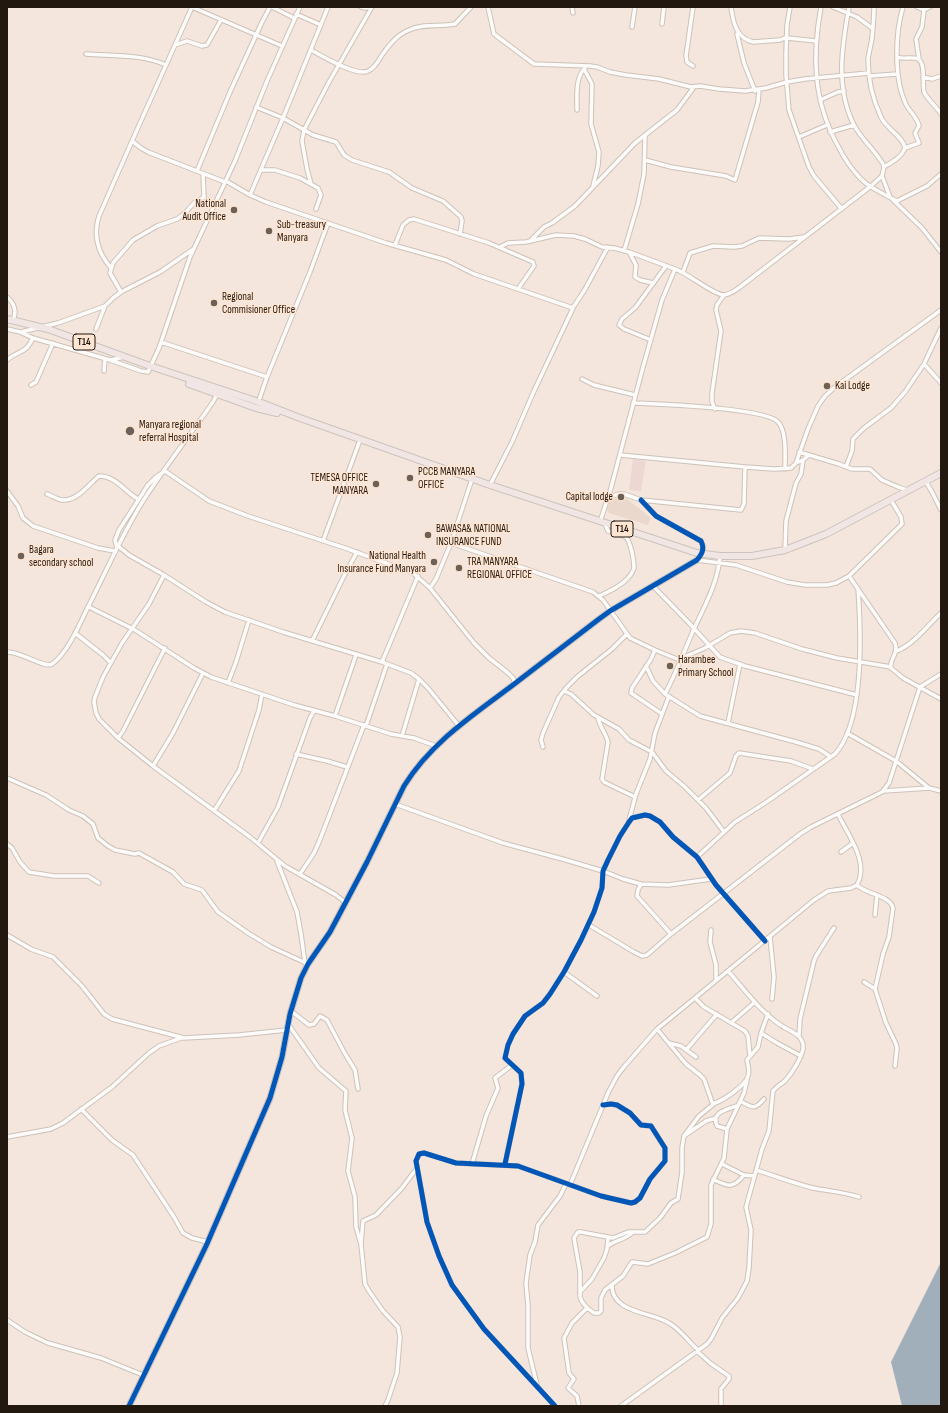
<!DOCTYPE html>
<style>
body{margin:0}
#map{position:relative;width:948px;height:1413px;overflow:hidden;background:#f4e6dc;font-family:"Sofia Sans Condensed",sans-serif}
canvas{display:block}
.frame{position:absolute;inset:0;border:8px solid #23180f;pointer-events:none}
</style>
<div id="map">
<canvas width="948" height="1413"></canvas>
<div class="frame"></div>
</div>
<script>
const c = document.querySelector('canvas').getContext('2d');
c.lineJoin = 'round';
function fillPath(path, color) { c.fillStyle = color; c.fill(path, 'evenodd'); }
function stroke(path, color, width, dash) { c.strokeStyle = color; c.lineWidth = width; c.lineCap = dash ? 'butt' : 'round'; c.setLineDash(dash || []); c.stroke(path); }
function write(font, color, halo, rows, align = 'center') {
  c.font = font + ' "Sofia Sans Condensed",sans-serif'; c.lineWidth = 3; c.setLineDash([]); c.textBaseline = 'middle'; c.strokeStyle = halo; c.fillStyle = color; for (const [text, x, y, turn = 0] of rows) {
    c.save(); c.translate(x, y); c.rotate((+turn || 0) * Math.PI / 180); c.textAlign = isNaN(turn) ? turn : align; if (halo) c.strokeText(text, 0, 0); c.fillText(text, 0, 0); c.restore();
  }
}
fillPath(new Path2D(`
 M 626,498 L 651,518 L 648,525 L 609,513 L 607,510 L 610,501 L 614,499 Z`), '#ead8cc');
fillPath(new Path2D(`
 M 633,459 L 646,461 L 641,491 L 629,490 Z`), '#ecd7d2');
fillPath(new Path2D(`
 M 941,1262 L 941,1406 L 902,1406 L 891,1362 Z`), '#a1afba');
const street = new Path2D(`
 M 192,7 L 132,141 L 141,148 L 148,152 L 225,182
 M 192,7 L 282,46
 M 272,7 L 294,18
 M 361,7 L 365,8 L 370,7
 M 488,7 L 494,34 L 534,64 L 590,66 L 597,67 L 610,72 L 626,75 L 659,79 L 691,87 L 700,86 L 719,89 L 745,91 L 766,88 L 787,82 L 805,79 L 869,73
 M 572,7 L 573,13
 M 693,7 L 686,56 L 687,62 L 693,66
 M 731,7 C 733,22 736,38 753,42 L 780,40 L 787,37
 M 790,7 L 787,25 L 786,52 L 786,75 L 789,110 L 809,167 L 814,176 L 841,208
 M 821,7 C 812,56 813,101 838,146 C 844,158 851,169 861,179 C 870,188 885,195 897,201 L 927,186 L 941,174
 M 833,7 L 857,17 L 872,28
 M 849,7 C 842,46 835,88 854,125 C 861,139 875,150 883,164 L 884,167 L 882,176 L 890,197 L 922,228 L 941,252
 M 874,7 C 874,17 873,28 872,38 C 871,45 869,52 868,59 C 868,78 873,100 881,117 C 886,129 903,136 905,148 C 902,157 892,162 884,167
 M 903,7 C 895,33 894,78 905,102 C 908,111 917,116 919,126 L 915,133 L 919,143 L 905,148
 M 917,7 L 924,10 L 930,7
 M 296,14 L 321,25
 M 662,24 L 664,7
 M 632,27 L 635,7
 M 737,34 L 744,63 L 755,91
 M 787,38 L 816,41
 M 175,45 L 187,41 L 202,46 L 207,45 L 221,20
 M 311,50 C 322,56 357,77 368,71 C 375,68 379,60 382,55 C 390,44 397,35 409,30 C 423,23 439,27 455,24 L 471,7
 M 86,54 C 113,56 141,54 166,65
 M 897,57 C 904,60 911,56 918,59 C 926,63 922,84 924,92 C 927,99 936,106 941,114
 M 919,59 L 916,39 L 922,27 L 924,10
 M 584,69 L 592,84 L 591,124 L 599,152 L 598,166 L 593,186
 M 870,76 L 897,74
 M 923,77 L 932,79 L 941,76
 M 820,100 L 838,92 L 844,91
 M 256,107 L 283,118 L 313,135 L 336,142 L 344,155 L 352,160 L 389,172 L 412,188 L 443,201 L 461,217 L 462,221 L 460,234
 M 577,110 C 577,97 575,77 585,68
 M 830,132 L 854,125
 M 799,137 L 827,125
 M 645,160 L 671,167 L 726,176 L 735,180 L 758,102 L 759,89
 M 261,170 L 275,170 L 300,178 L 318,188 L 321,195 L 316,209
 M 197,171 L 230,92 L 262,22 L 270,7
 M 226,181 L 250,195 L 266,202 L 386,243 L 446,260 L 474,274 L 573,308
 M 311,184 L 307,169 L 302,141 L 304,130 L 329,82 L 372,7
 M 250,195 L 283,118 L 328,7
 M 531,240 L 544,227 L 552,223 L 575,206 L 635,143 L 677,110 L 694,87
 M 395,245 L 403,225 L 409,220 L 414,219 L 489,243 L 533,262 L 534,266 L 518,289
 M 500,247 L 508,243 L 526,242 L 556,235 L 574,236 L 585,239 L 602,247 L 614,248 L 629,252 L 675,269 C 689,274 711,293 723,295 C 730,295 736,290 740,287 L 871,186 L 882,176
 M 624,251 L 638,204 L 644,174 L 645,136
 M 629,252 L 636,265 L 635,277 L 640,280 L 653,283
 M 111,268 C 98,253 93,235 99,216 L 132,141
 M 683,272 L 690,253 L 713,246 L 734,247 L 742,246 L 759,238 L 789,239 L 804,237
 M 121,292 L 110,273 L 113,263 L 133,240 L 157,226 L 177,219 L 184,214 L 194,203 L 204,197 L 203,174
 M 7,297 C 14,303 17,311 13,320
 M 7,329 L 20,332 L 33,338 L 110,360 L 141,371 L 148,372 L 159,348 L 190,257 L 235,161 L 267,81 L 300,7
 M 96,329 L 105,306 L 113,298 L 121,292 L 160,272 L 192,250
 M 21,332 L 58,323 L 105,306
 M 651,340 L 624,329 L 619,325 L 622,319 L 635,308 L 666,266
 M 161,342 L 267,377
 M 7,360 C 18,350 25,355 33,338
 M 111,360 L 124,357
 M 924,364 L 941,383
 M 104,371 L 105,359
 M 582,379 L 594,385 L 635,395
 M 31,385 L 36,382 L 53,343
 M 258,403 L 267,377 L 310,272 L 328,223
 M 633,403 C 657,404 765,408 778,422 C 787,431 785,457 785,469
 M 715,409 L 712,402 L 712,393 L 721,331 L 716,310 L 717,305 L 724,295
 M 799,452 L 839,464 L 852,469 L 870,469 L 882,480 L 898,487 L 907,490
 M 620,455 L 745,467 L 774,469 L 791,468 L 796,463 L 808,429 L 818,406 L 825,396 L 835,387 L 941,310
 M 796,463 L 803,460 L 809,455
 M 846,467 L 852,451 L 853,439 L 864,428 L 891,408 L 905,392 L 924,364 L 941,328
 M 926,482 L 932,492 L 941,510
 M 490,485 L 512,442 L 534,391 L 574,306 L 584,291 L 608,247
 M 7,491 L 18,506 L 23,518 L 33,526 L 98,548 L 115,551
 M 47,494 C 53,496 59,501 65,500 C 79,499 89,484 99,476 C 116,476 125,492 138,499
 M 607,498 L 619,494 L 624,494 L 641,500 L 741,510 L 744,504 L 745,467
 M 641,500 L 656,516 L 701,541 L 703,546 L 702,554
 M 600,522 L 611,488 L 643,367 L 662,300 L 675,269
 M 323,541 L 360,440
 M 451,543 L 593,592 L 603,600 L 630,638 L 655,650 L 677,659 L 682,658 L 705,648 L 730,633 L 741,631 L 755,633 L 802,649 L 837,658 L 891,667
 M 118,546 L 129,555 L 164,575 L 206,602 L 225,612 L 283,632 L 382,662 L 411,673 L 419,679 L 428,688 L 459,726
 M 117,548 L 115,540 L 119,530 L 148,485 L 156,477 L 165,471 L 209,501 L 248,516 L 345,548 L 413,573 L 430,588 L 474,643 L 489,658 L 507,672 L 513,678 L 515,683
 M 785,550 L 786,521 L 796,483 L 801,474 L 803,460
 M 697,560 L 736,565 L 787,582 L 805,585 L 827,585 L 836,583 L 849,576 L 902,524 L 901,517 L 891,500
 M 164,575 L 149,604 L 122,643 L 103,677 L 95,697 L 94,702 L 96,713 L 99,719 L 118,738 L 153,766 L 250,837 L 285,866 L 336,895 L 346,903
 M 849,576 L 895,643 C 899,654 889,659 891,668 L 903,678 L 941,699
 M 653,586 L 690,624 L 720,657 L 745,666 L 857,695
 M 430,588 L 436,579 L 451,543 L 472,479
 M 599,596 C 611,591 630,582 634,568 C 634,560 631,543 626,537 L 608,531 L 605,524
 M 89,607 L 135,630 L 194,668 L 211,677 L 294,705 L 335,716 L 391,734 L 414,738 L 436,746
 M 75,633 L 103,655 L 111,663
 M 312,641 L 345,574 L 357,552
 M 655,650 L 651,659 L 632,688 L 631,693 L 662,714
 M 897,651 C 915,643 927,626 941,613
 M 7,652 C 20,651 45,669 52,664 C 66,655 79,626 86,611 C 105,574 121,536 143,501 C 165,467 190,435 213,402 L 217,394
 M 382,662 L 418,576
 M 646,666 L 653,681 L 665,694 L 700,716 L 796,742 L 819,749 L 831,757
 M 228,683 L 236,662 L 249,620
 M 564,691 L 571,694 L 594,715 L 619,729 L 629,740 L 652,752 L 666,771 L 685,787 L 706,808 L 724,832
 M 665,694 C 676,673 684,652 693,631 C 704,607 718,583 720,556
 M 335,716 L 356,655
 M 598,718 C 600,727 606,734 608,742 L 602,779 L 604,782 L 635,797
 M 728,723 L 740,664
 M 366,726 L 387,664
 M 847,733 L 896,761 L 929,788
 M 402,736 L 419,679
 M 118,738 L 123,731 L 165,648
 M 543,747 L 541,740 L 543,733 L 559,697 L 567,687 L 577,677 L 612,649 L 627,634
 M 296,754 L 327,761 L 347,767
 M 153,766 L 173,733 L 203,673
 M 7,778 L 46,795 L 69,810 L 83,816 L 93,824 L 98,838 L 108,846 L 115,850 L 135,854 L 139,853 L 173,872 L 184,884 L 202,890 L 218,912 L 248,933 L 271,947 L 308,964
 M 884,791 L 929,788 L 941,791
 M 698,800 L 730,773 L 736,756 L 739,753 L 791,761 L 813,769
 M 395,804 L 503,843 L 566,860 L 603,871 L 623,879 L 641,884 L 668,885 L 711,879
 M 214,811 L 239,771 L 259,710 L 262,694
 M 629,820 L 636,794 L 650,759 L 655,733 L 669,696
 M 258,843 L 278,807 L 310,718 L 314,711
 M 7,844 L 12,848 L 20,862 L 29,872 L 54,876 L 88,876 L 99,883
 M 841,852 L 853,843
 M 697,857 L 735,822 L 765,803 L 835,754 C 865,721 861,631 858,588
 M 277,861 L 297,912 L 301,934 L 305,963
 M 300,874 L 314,853 L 319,842 L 364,725
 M 641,884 L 638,890 L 637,896 L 671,934
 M 857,885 C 865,894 890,895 893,908 L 889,937 L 883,954 L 875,989
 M 875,915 L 877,895
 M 589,925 L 634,952 L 642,956 L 647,955 L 671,934 L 800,834 L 811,827 L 882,792 L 889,783 L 920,687 L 941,674
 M 711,930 L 710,942 L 716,965 L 716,980
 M 7,935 L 31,949 L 53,957 L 82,986 L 104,1014 L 112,1019 L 184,1038 L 239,1035 L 287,1030
 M 770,937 L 774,977 L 772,999
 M 564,972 L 597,996
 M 864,982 L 875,989 L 886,1023 L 896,1044 L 897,1048 L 895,1066
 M 695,998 L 704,1007 L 745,1031 L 748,1036 L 750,1056
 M 291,1011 L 309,1025 L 314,1024 L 320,1016 L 327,1020 L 344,1052 L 355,1070 L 358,1089
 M 732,1022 L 755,1002
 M 288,1024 L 319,1068 L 346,1091 L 345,1110 L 352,1138 L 348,1171 L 355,1197 L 356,1227 L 361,1244 L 365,1284 L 369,1291 L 383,1311 L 398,1327 L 400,1337 L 397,1373 L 388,1400 L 385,1406
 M 657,1029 L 686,1064 L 700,1075 L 704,1079 L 712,1102 L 715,1103 C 724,1100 746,1085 748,1076 C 750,1070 748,1066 747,1060 L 758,1047 L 761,1033 L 768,1014
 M 761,1033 L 777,1043 L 801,1056
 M 799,1036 L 800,1019 L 814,961 L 816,956 L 834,928
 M 669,1043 L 681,1046 L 696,1057
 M 686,1050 L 717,1014
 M 740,1101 C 752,1107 754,1111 764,1099
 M 715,1103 L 699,1116 L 684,1136 L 682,1148 L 682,1172 L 678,1199 L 671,1203 L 660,1218 L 645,1232 L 628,1232 L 613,1238 L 581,1232 L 578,1232 L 574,1238 L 580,1272 L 580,1297 C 582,1304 588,1309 594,1313 L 599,1313 L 601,1311 L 601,1298 L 605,1290 L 623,1276 L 632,1262 L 648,1264 L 675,1253 L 707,1237 L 711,1224 L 711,1185 L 724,1158 L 727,1129 L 744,1093 L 747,1080
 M 81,1109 L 112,1140 L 133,1155 L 174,1217 L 183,1233 L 192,1238 L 208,1242
 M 727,1129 L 717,1126 C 711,1112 726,1110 736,1106
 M 684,1136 L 706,1121 L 716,1118
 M 7,1137 L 51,1129 L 63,1123 L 112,1087 L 149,1053 L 159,1046 L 181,1038
 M 472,1164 L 486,1116 L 498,1088 L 495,1078 L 512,1065
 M 505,1164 L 522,1084 L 521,1073 L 507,1060 L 505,1058 L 508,1045 L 513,1034 L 525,1016 L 543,1003 L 550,994 L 564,972 L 581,940 L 594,912 L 602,888 L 603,871 L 608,860 L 620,836 L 629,822 L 632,818 L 645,815 L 650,816 L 660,822 L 673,837 L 697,857 L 716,885 L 765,941
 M 722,1164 L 744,1175 L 754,1176
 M 756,1170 C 775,1176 793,1183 813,1188 C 828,1191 843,1192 859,1197
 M 713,1179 C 728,1187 733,1189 744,1175
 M 570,1185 L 608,1093 L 617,1076 L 623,1068 L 657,1029 L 667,1021 L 814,900 L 828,891 L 851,888 L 857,885 C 870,862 847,834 838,814
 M 361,1243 L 363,1221 L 376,1215 L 402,1188 L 417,1168
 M 607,1247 C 614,1240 623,1241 632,1233
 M 612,1285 C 611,1313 652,1312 669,1323 C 680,1329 689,1342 698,1350
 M 580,1292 L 592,1279 L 604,1258 L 607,1249 L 608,1238
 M 7,1320 L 25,1332 L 48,1343 L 101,1358 L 143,1375
 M 697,1351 L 710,1363 L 729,1376 L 729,1379 L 721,1389 L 721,1406
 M 537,1385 L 528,1348 L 528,1306 L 526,1283 L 530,1255 L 535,1242 L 538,1225 L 560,1196 L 566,1184
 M 555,1406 L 484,1329 L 452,1285 L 439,1256 L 427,1222 L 416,1161 L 419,1154 L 424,1153 L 456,1163 L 518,1166 L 601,1196 L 631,1203 L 635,1202 L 640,1198 L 650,1179 L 665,1161 L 665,1148 L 651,1126 L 641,1125 L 630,1113 L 617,1105 L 611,1104 L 603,1105
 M 579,1406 L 577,1396 L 568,1388 L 574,1379 L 569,1373 L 564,1338 L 572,1323 L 587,1308
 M 621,1406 L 707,1344 L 711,1339 L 722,1318 L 738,1298 L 747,1281 L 749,1268 L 751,1230 L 746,1207 L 762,1149 L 769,1131 L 773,1091 C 776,1087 781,1084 785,1081 C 792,1073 801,1059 803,1049 C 805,1034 788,1031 779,1024 C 759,1010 744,989 728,971`);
const secondary = new Path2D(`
 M 129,1406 L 206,1246 L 270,1098 L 282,1057 L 290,1014 L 301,978 L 308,964 L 330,932 L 367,862 L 404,786 C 430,744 470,717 509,688 C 539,665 569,642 599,619 L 610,611 L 697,560 L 702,554`);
const highway = new Path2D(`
 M 7,319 L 48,329 L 150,366 L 259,402 L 300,418 L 490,485 L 697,553 L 720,556 L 752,556 L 785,550 L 826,534 L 941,473
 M 189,384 L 256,408 L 277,413`);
stroke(street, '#cdc2b9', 5.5);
stroke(secondary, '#cdc2b9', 7);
stroke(highway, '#cbc4be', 8);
stroke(street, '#fdfbfa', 3.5);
stroke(secondary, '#faf5f4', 5);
stroke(highway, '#f2e6e4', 6);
stroke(new Path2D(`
 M 505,1164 L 522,1084 L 521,1073 L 507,1060 L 505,1058 L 508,1045 L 513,1034 L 525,1016 L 543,1003 L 550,994 L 564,972 L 581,940 L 594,912 L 602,888 L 603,871 L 608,860 L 620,836 L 629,822 L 632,818 L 645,815 L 650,816 L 660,822 L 673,837 L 697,857 L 716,885 L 765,941
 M 129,1406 L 206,1246 L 270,1098 L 282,1057 L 290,1014 L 301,978 L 308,964 L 330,932 L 367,862 L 404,786 C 430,744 470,717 509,688 C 539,665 569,642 599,619 L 610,611 L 697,560 C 702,554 705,549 701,541 L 656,516 L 641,500
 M 555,1406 L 484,1329 L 452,1285 L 439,1256 L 427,1222 L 416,1161 L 419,1154 L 424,1153 L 456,1163 L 518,1166 L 601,1196 L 631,1203 L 635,1202 L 640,1198 L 650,1179 L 665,1161 L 665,1148 L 651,1126 L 641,1125 L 630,1113 L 617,1105 L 611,1104 L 603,1105`), '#0057b8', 5);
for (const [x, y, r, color] of [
 [234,210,4,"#6c6057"],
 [269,231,4,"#6c6057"],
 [214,303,4,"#6c6057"],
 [827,386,4,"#6c6057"],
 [130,431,5,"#6c6057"],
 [410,478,4,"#6c6057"],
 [376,484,4,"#6c6057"],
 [621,497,4,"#6c6057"],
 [428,535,4,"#6c6057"],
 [21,556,4,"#6c6057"],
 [434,562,4,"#6c6057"],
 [459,568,4,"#6c6057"],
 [670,666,4,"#6c6057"]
]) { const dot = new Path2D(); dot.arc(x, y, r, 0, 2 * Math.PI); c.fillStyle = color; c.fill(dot); stroke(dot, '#ffe5d2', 1.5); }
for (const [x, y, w] of [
 [84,342,22],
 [622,529,22]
]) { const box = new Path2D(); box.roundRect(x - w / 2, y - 8, w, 16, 3); c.fillStyle = '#ffe5d2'; c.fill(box); stroke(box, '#23180f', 1); }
write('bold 10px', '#23180f', null, [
 ["T14",84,342],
 ["T14",622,529]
]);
write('11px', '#23180f', '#ffe5d2', [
 ["National",226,204,"right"],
 ["Audit Office",226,217,"right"],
 ["Sub-treasury",277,225],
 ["Manyara",277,238],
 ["Regional",222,297],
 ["Commisioner Office",222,310],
 ["Kai Lodge",835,386],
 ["Manyara regional",139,425],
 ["referral Hospital",139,438],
 ["PCCB MANYARA",418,472],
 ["OFFICE",418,485],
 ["TEMESA OFFICE",368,478,"right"],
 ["MANYARA",368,491,"right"],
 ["Capital lodge",613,497,"right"],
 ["BAWASA& NATIONAL",436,529],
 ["INSURANCE FUND",436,542],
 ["Bagara",29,550],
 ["secondary school",29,563],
 ["National Health",426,556,"right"],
 ["Insurance Fund Manyara",426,569,"right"],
 ["TRA MANYARA",467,562],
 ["REGIONAL OFFICE",467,575],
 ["Harambee",678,660],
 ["Primary School",678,673]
], 'left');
</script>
